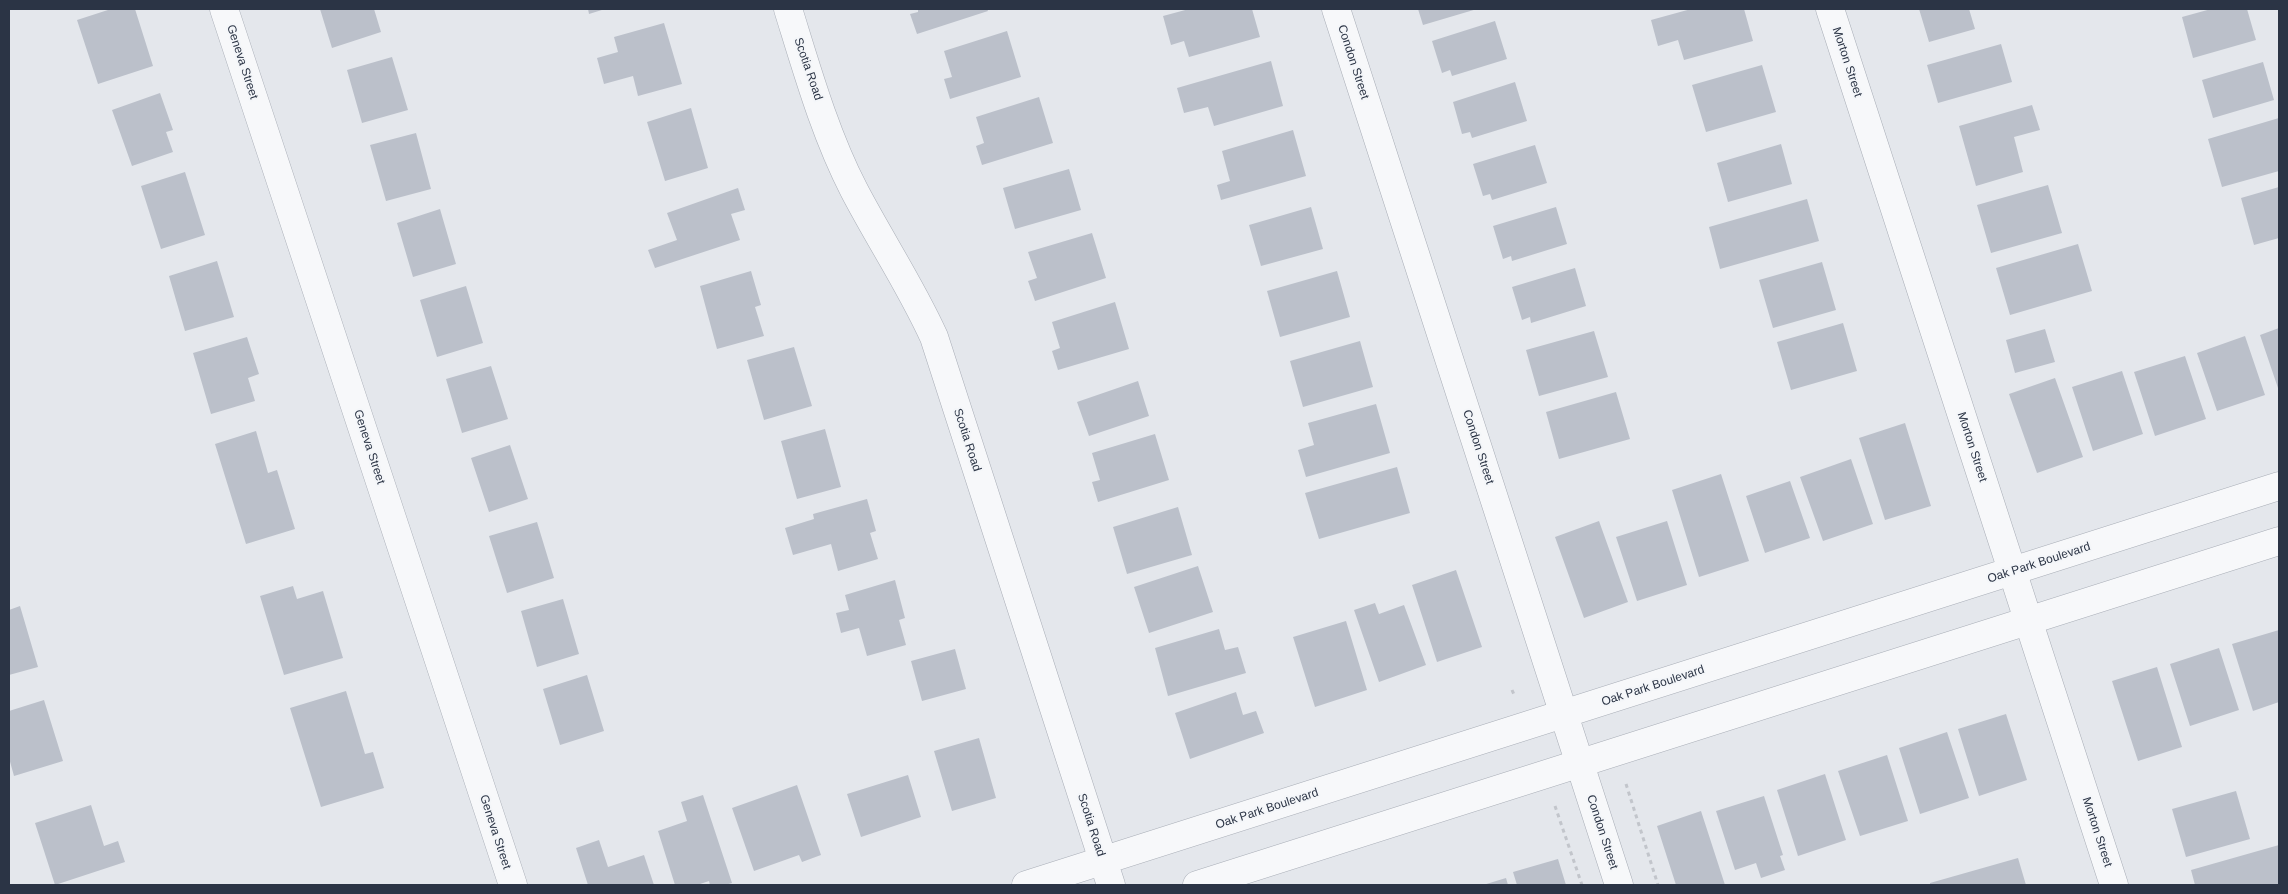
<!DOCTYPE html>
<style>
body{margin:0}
#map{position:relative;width:2288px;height:894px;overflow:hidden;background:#e4e7ec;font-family:Arial,sans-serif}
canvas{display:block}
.frame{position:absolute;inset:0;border:10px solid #2b3445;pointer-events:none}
</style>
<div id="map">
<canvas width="2288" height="894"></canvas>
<div class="frame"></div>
</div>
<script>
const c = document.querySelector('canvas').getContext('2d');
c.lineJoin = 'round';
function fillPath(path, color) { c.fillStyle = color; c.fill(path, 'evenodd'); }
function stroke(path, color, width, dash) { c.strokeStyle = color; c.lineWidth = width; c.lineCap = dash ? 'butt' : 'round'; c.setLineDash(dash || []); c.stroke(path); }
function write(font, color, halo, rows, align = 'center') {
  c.font = font + ' Arial,sans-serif'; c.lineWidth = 4; c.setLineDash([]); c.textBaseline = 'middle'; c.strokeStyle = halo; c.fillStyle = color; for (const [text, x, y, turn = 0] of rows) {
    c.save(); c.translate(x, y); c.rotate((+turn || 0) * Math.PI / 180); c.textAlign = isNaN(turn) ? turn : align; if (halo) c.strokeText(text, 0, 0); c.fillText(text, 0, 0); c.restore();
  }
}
fillPath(new Path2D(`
 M 111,9 L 135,9 L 153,66 L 98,84 L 77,20 Z
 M 320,9 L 374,9 L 381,32 L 332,48 Z
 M 588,9 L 605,9 L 589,14 Z
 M 918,9 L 987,9 L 988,11 L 917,34 L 910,14 L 918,12 Z
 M 1189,9 L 1252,9 L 1260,37 L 1189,57 L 1184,41 L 1171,45 L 1163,16 Z
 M 1418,9 L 1477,9 L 1423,25 Z
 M 1691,9 L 1744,9 L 1753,41 L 1684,60 L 1678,40 L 1658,46 L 1651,20 Z
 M 1919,9 L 1969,9 L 1975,29 L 1929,42 Z
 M 2211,9 L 2247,9 L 2256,40 L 2193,58 L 2182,17 Z
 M 1495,21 L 1507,59 L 1452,76 L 1450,70 L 1442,73 L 1432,41 Z
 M 664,23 L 682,84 L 638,96 L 633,76 L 604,84 L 597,58 L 618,52 L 614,37 Z
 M 1007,31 L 1021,77 L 950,99 L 944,79 L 952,77 L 944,51 Z
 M 2001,44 L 2012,82 L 1938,103 L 1927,65 Z
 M 392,57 L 408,110 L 362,123 L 347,70 Z
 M 1271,61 L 1283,106 L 1214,126 L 1208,107 L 1184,113 L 1177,88 Z
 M 2263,62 L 2274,100 L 2213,118 L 2202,80 Z
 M 1762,65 L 1776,112 L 1706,132 L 1692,85 Z
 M 1515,82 L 1527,121 L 1472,138 L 1470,132 L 1462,134 L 1453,102 Z
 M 160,93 L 173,130 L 166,132 L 173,152 L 132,166 L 112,110 Z
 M 1039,97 L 1053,143 L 982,165 L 976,146 L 984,143 L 976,117 Z
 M 2032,105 L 2040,130 L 2014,137 L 2023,172 L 1976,186 L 1959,126 Z
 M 691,108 L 708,168 L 665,181 L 647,122 Z
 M 2279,118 L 2279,171 L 2222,187 L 2208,139 Z
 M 1293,130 L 1306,176 L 1221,200 L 1217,185 L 1230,181 L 1222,151 Z
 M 416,133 L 431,189 L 386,201 L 370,145 Z
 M 1781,144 L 1792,184 L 1728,202 L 1717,163 Z
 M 1535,145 L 1547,183 L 1492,200 L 1490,194 L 1483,196 L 1473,164 Z
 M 1069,169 L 1081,210 L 1015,229 L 1003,188 Z
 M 185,172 L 205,235 L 161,249 L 141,186 Z
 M 2048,185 L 2062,233 L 1991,253 L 1977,205 Z
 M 2279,187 L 2279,238 L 2254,245 L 2241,198 Z
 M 738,188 L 745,210 L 731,214 L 740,240 L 655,268 L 648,250 L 677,240 L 667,213 Z
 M 1807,199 L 1819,241 L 1720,269 L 1709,227 Z
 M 1311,207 L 1323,249 L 1261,266 L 1249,225 Z
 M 1556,207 L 1567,244 L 1512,261 L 1511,256 L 1503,259 L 1493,226 Z
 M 440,209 L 456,264 L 413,277 L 397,223 Z
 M 1092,233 L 1106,278 L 1035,301 L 1028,281 L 1037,278 L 1028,252 Z
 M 2078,244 L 2092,291 L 2010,315 L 1996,268 Z
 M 217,261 L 234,317 L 185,331 L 169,276 Z
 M 1822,262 L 1836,310 L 1773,328 L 1759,280 Z
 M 1575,268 L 1586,306 L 1531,323 L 1530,317 L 1522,320 L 1512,287 Z
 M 751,271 L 761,305 L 755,307 L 764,336 L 717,349 L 700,286 Z
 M 1337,271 L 1350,317 L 1280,337 L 1267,291 Z
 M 466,286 L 483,343 L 437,357 L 420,300 Z
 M 1115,302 L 1129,349 L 1058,370 L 1052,351 L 1060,348 L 1052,322 Z
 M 1843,323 L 1857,371 L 1791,390 L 1777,342 Z
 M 2279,328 L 2279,391 L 2260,335 Z
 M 2045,329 L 2055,362 L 2015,373 L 2006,340 Z
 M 1594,331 L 1608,377 L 1539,396 L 1526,350 Z
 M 2245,336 L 2265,395 L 2217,411 L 2197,353 Z
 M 247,337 L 259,374 L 248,378 L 255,401 L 211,414 L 193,353 Z
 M 1360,341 L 1373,387 L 1303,407 L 1290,361 Z
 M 794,347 L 812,406 L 764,420 L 747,360 Z
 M 2185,356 L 2206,419 L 2155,436 L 2134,372 Z
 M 491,366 L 508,419 L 462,433 L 446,379 Z
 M 2122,371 L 2143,434 L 2093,451 L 2072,387 Z
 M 2055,378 L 2083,457 L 2037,473 L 2009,394 Z
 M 1138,381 L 1149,416 L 1089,436 L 1077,402 Z
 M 1616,392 L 1630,439 L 1559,459 L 1546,412 Z
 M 1376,404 L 1390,453 L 1306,477 L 1298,450 L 1314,445 L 1308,423 Z
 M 1905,423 L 1931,506 L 1885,520 L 1859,438 Z
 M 825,429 L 841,487 L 797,499 L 781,441 Z
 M 256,431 L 268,473 L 277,470 L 295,529 L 246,544 L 215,444 Z
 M 1155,434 L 1169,480 L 1098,502 L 1092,482 L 1100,480 L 1092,453 Z
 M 510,445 L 528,499 L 489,512 L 471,458 Z
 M 1851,459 L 1873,524 L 1823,541 L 1800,477 Z
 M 1397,467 L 1410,513 L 1319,539 L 1305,493 Z
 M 1721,474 L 1749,561 L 1699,577 L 1672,490 Z
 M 1790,481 L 1810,538 L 1765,553 L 1746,496 Z
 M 867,499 L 876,531 L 870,533 L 878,559 L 838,571 L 831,544 L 793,555 L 785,528 L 814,519 L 813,514 Z
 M 1178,507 L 1192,555 L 1127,574 L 1113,527 Z
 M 1599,521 L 1628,602 L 1584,618 L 1555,537 Z
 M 1667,521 L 1687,585 L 1637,601 L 1616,537 Z
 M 537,522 L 554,578 L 507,593 L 489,536 Z
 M 1198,566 L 1213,612 L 1149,633 L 1134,587 Z
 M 1456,570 L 1482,647 L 1437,662 L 1412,585 Z
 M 895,580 L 905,618 L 899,620 L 906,645 L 867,656 L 859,628 L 841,633 L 836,613 L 849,610 L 845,595 Z
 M 293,586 L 297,599 L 323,591 L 343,658 L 284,675 L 260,596 Z
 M 563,599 L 579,654 L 537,667 L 521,611 Z
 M 1375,603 L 1379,614 L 1404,605 L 1426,665 L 1379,682 L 1354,610 Z
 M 20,606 L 38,667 L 9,675 L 9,610 Z
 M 1346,621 L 1367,690 L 1315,707 L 1293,637 Z
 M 1219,629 L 1225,650 L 1238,647 L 1246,673 L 1168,696 L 1155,648 Z
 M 2279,630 L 2279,702 L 2253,711 L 2232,644 Z
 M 2219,648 L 2239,710 L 2190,726 L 2170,664 Z
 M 955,649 L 966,689 L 922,701 L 911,661 Z
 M 2157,667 L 2182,747 L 2138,761 L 2112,681 Z
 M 587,675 L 604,731 L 560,745 L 543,689 Z
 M 346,691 L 365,754 L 373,752 L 384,788 L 321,807 L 290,708 Z
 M 1236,692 L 1243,715 L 1256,711 L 1264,733 L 1190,759 L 1175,713 Z
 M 44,700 L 63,761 L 14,776 L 9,758 L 9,711 Z
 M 2006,714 L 2027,780 L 1979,796 L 1958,729 Z
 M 1947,732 L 1969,798 L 1920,814 L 1899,748 Z
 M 979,738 L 996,798 L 952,811 L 934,751 Z
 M 1887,755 L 1908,821 L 1860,836 L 1838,771 Z
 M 1825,774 L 1846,840 L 1798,856 L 1777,790 Z
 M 908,775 L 921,817 L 861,837 L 847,794 Z
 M 797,785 L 821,855 L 802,862 L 799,855 L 754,871 L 732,808 Z
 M 2236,791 L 2250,839 L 2186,857 L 2172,809 Z
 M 703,795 L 732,883 L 725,885 L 710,885 L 709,881 L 697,885 L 675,885 L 658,831 L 687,821 L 681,802 Z
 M 1764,796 L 1783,855 L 1780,856 L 1785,870 L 1761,878 L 1756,863 L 1735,870 L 1716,811 Z
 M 91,805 L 104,846 L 118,841 L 125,862 L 55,885 L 35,823 Z
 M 1701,811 L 1725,885 L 1676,885 L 1657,826 Z
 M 599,840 L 608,867 L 644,855 L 654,885 L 588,885 L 576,848 Z
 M 2279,845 L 2279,885 L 2195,885 L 2191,870 Z
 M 2018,858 L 2026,885 L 1930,885 L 1930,883 Z
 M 1558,859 L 1566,885 L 1517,885 L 1513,872 Z
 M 1506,878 L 1508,885 L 1483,885 Z`), '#bbc0ca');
const minor = new Path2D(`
 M 224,9 L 513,885
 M 1336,9 L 1619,885
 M 1830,9 L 2114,885`);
const tertiary = new Path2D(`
 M 788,9 C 807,70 825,134 854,190 C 880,240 911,286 934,337 L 1111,885
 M 1026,885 L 2279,486
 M 1197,885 L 2279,541`);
stroke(minor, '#a9aeb7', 29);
stroke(tertiary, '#a9aeb7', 29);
stroke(new Path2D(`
 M 1512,690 L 1515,697
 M 1626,784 L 1658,885
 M 1555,806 L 1582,885`), '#c2c5cb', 3, [4, 4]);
stroke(minor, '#f7f8fa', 28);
stroke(tertiary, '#f7f8fa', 28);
write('12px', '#2b3445', '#f4f6f9', [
 ["Geneva Street",242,62,72],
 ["Condon Street",1353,62,72],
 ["Morton Street",1847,62,72],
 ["Scotia Road",808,69,71],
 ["Scotia Road",967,440,72],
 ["Geneva Street",369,447,72],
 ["Condon Street",1478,447,72],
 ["Morton Street",1972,447,72],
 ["Oak Park Boulevard",2039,563,-18],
 ["Oak Park Boulevard",1653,686,-18],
 ["Oak Park Boulevard",1267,809,-18],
 ["Scotia Road",1091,825,72],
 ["Geneva Street",495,832,72],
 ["Condon Street",1602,832,72],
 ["Morton Street",2097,832,72]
]);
</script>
